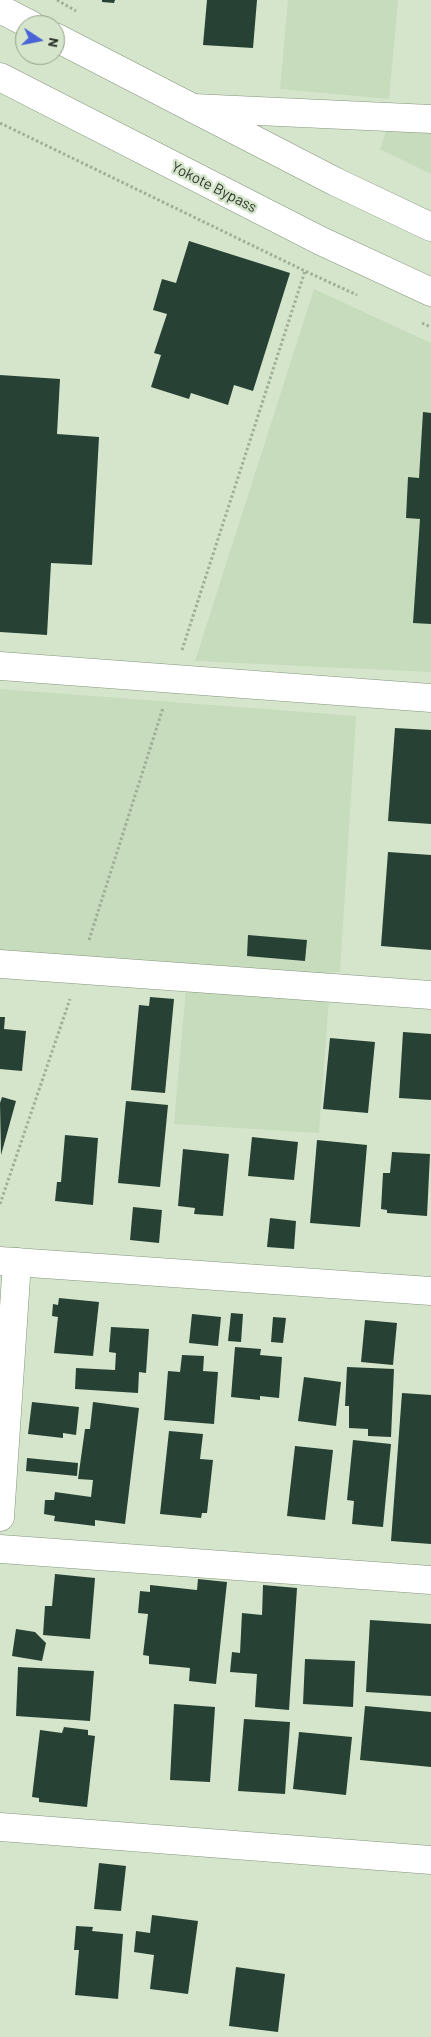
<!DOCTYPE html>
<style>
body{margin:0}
#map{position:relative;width:431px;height:2037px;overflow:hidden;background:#d4e5cb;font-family:Barlow,sans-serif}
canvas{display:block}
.north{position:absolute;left:15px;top:15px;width:50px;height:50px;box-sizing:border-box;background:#d4e5cb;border:1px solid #929f8b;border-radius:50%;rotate:101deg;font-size:14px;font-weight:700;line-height:20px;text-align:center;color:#2f352b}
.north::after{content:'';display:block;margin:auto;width:18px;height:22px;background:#4864d8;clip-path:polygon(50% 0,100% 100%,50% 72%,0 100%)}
</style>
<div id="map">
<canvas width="431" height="2037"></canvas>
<div class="north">N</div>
</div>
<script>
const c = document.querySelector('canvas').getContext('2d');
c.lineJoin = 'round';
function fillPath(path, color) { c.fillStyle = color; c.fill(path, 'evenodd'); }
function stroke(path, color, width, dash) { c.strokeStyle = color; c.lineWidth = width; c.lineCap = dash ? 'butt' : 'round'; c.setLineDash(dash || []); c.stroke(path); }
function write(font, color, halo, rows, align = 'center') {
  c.font = font + ' Barlow,sans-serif'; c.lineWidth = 5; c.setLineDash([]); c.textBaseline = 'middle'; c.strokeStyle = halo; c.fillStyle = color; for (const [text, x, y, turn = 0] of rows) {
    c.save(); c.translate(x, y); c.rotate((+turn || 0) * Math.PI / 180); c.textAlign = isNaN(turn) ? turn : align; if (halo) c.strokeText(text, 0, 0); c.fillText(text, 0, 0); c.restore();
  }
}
fillPath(new Path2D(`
 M 288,0 L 398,0 L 389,99 L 280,89 Z
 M 386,131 L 431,133 L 431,174 L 380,149 Z
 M 314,289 L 431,343 L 431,672 L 195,661 Z
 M 0,689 L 356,716 L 340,972 L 331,972 L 319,1133 L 174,1124 L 188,965 L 0,951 Z`), '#c6dcbc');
fillPath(new Path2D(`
 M 102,0 L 115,0 L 114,3 L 102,2 Z
 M 207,0 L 257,0 L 253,48 L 203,45 Z
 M 189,241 L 290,273 L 253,391 L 234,385 L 228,405 L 191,393 L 189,399 L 151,387 L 161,355 L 154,353 L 167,314 L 153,310 L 162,279 L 176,283 Z
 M 0,375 L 60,379 L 57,434 L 99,437 L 92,565 L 51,563 L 47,635 L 0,632 Z
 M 423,412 L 431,413 L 431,624 L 413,623 L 420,519 L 406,518 L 408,477 L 419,478 Z
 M 395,728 L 431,730 L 431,824 L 388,821 Z
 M 388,852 L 431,855 L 431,950 L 381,946 Z
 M 248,935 L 307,940 L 305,961 L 247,956 Z
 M 150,997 L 174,999 L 165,1093 L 131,1090 L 139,1005 L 149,1006 Z
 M 0,1017 L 5,1017 L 4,1029 L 26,1031 L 22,1071 L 0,1069 Z
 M 403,1032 L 431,1034 L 431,1100 L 399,1098 Z
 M 330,1038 L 375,1042 L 368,1113 L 323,1109 Z
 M 2,1097 L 16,1101 L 1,1155 L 0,1103 Z
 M 126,1101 L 168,1105 L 160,1187 L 118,1183 Z
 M 65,1135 L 98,1138 L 93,1205 L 55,1201 L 57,1182 L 61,1182 Z
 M 252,1137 L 298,1142 L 294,1180 L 248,1176 Z
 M 317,1140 L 367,1145 L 360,1227 L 310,1223 Z
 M 183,1149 L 229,1154 L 223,1216 L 194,1214 L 195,1208 L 178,1206 Z
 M 392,1152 L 430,1154 L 427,1216 L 387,1213 L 387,1210 L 381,1209 L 383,1173 L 390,1173 Z
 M 133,1207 L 162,1210 L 159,1243 L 130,1240 Z
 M 270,1218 L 296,1221 L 294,1249 L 267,1247 Z
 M 59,1298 L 99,1302 L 93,1356 L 54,1353 L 58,1317 L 52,1316 L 53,1304 L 58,1305 Z
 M 231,1313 L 243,1314 L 241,1342 L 228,1341 Z
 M 192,1314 L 221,1317 L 218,1346 L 189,1343 Z
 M 273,1317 L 286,1318 L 283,1343 L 271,1342 Z
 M 365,1320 L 397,1323 L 393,1365 L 361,1362 Z
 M 111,1327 L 149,1329 L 146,1373 L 139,1372 L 138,1393 L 75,1389 L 76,1368 L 115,1370 L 116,1353 L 109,1352 Z
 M 235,1347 L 261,1349 L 260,1355 L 282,1357 L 279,1398 L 260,1396 L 260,1400 L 231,1397 Z
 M 182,1355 L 204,1356 L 203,1371 L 218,1372 L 214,1424 L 164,1420 L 168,1371 L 180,1372 Z
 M 347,1367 L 394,1369 L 391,1437 L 368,1436 L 368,1429 L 349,1428 L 349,1406 L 345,1406 Z
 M 304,1377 L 341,1382 L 336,1426 L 298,1421 Z
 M 402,1393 L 431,1395 L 431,1544 L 391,1541 Z
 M 32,1402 L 79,1407 L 76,1435 L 63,1433 L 63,1438 L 28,1434 Z
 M 93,1402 L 139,1408 L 125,1524 L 95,1520 L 95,1526 L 54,1521 L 55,1516 L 44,1514 L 45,1500 L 54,1500 L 55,1492 L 91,1497 L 93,1480 L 78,1479 L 85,1429 L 90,1429 Z
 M 169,1431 L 203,1434 L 200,1459 L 213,1460 L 207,1513 L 202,1513 L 201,1518 L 160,1514 Z
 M 353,1440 L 391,1444 L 383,1527 L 352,1524 L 354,1501 L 347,1500 Z
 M 295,1446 L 333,1450 L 325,1520 L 287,1516 Z
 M 27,1458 L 78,1463 L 77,1476 L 26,1471 Z
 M 55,1574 L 95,1578 L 90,1639 L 43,1635 L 45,1606 L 52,1606 Z
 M 198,1579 L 227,1582 L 216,1684 L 189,1681 L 190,1668 L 149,1664 L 149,1656 L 143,1655 L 148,1614 L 138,1613 L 140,1591 L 150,1592 L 150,1585 L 197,1590 Z
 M 263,1585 L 297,1588 L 289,1710 L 255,1707 L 257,1674 L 230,1672 L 232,1652 L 240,1653 L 242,1613 L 262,1615 Z
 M 370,1620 L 431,1624 L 431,1696 L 366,1692 Z
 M 16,1629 L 35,1632 L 46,1643 L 42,1661 L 12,1656 Z
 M 305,1659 L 355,1661 L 353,1707 L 303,1704 Z
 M 18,1667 L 94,1671 L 90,1721 L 16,1716 Z
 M 174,1704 L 215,1707 L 210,1782 L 170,1780 Z
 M 365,1706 L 431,1712 L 431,1767 L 360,1760 Z
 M 244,1719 L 290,1722 L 285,1794 L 238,1791 Z
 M 64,1727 L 88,1730 L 88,1735 L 95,1736 L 87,1807 L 39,1802 L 39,1798 L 32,1797 L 40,1730 L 62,1733 Z
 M 299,1732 L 352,1737 L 346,1795 L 293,1789 Z
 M 99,1863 L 126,1866 L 121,1911 L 94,1909 Z
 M 152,1915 L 198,1921 L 188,1994 L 150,1989 L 154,1955 L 134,1952 L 136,1931 L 150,1933 Z
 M 76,1926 L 93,1927 L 92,1931 L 123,1934 L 118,1999 L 75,1995 L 79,1950 L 74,1950 Z
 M 236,1967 L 285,1974 L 278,2032 L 229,2026 Z`), '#274134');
const minor = new Path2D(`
 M 193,108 L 431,119
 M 0,666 L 431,698
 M 0,964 L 431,995
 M 0,1517 L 17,1262
 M 0,1549 L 431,1580
 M 0,1827 L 431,1860`);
const tertiary = new Path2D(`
 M 0,1261 L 431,1291`);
const trunk = new Path2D(`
 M 0,9 L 31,25
 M 55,37 L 336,182 L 431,227
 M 0,77 L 321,241 L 431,292`);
stroke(minor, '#85957d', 29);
stroke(tertiary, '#85957d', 29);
stroke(trunk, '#85957d', 29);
stroke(new Path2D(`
 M 57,0 L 76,11
 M 0,123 L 305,271 L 357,295
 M 422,323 L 431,327
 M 182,650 L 305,271
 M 89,940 L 163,708
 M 0,1204 L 70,999`), '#a0ad98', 3, [2.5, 2.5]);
stroke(minor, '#fff', 28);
stroke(tertiary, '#fff', 28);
stroke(trunk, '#fff', 28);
write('15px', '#2f352b', '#d4e5cb', [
 ["Yokote Bypass",214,187,27]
]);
</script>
